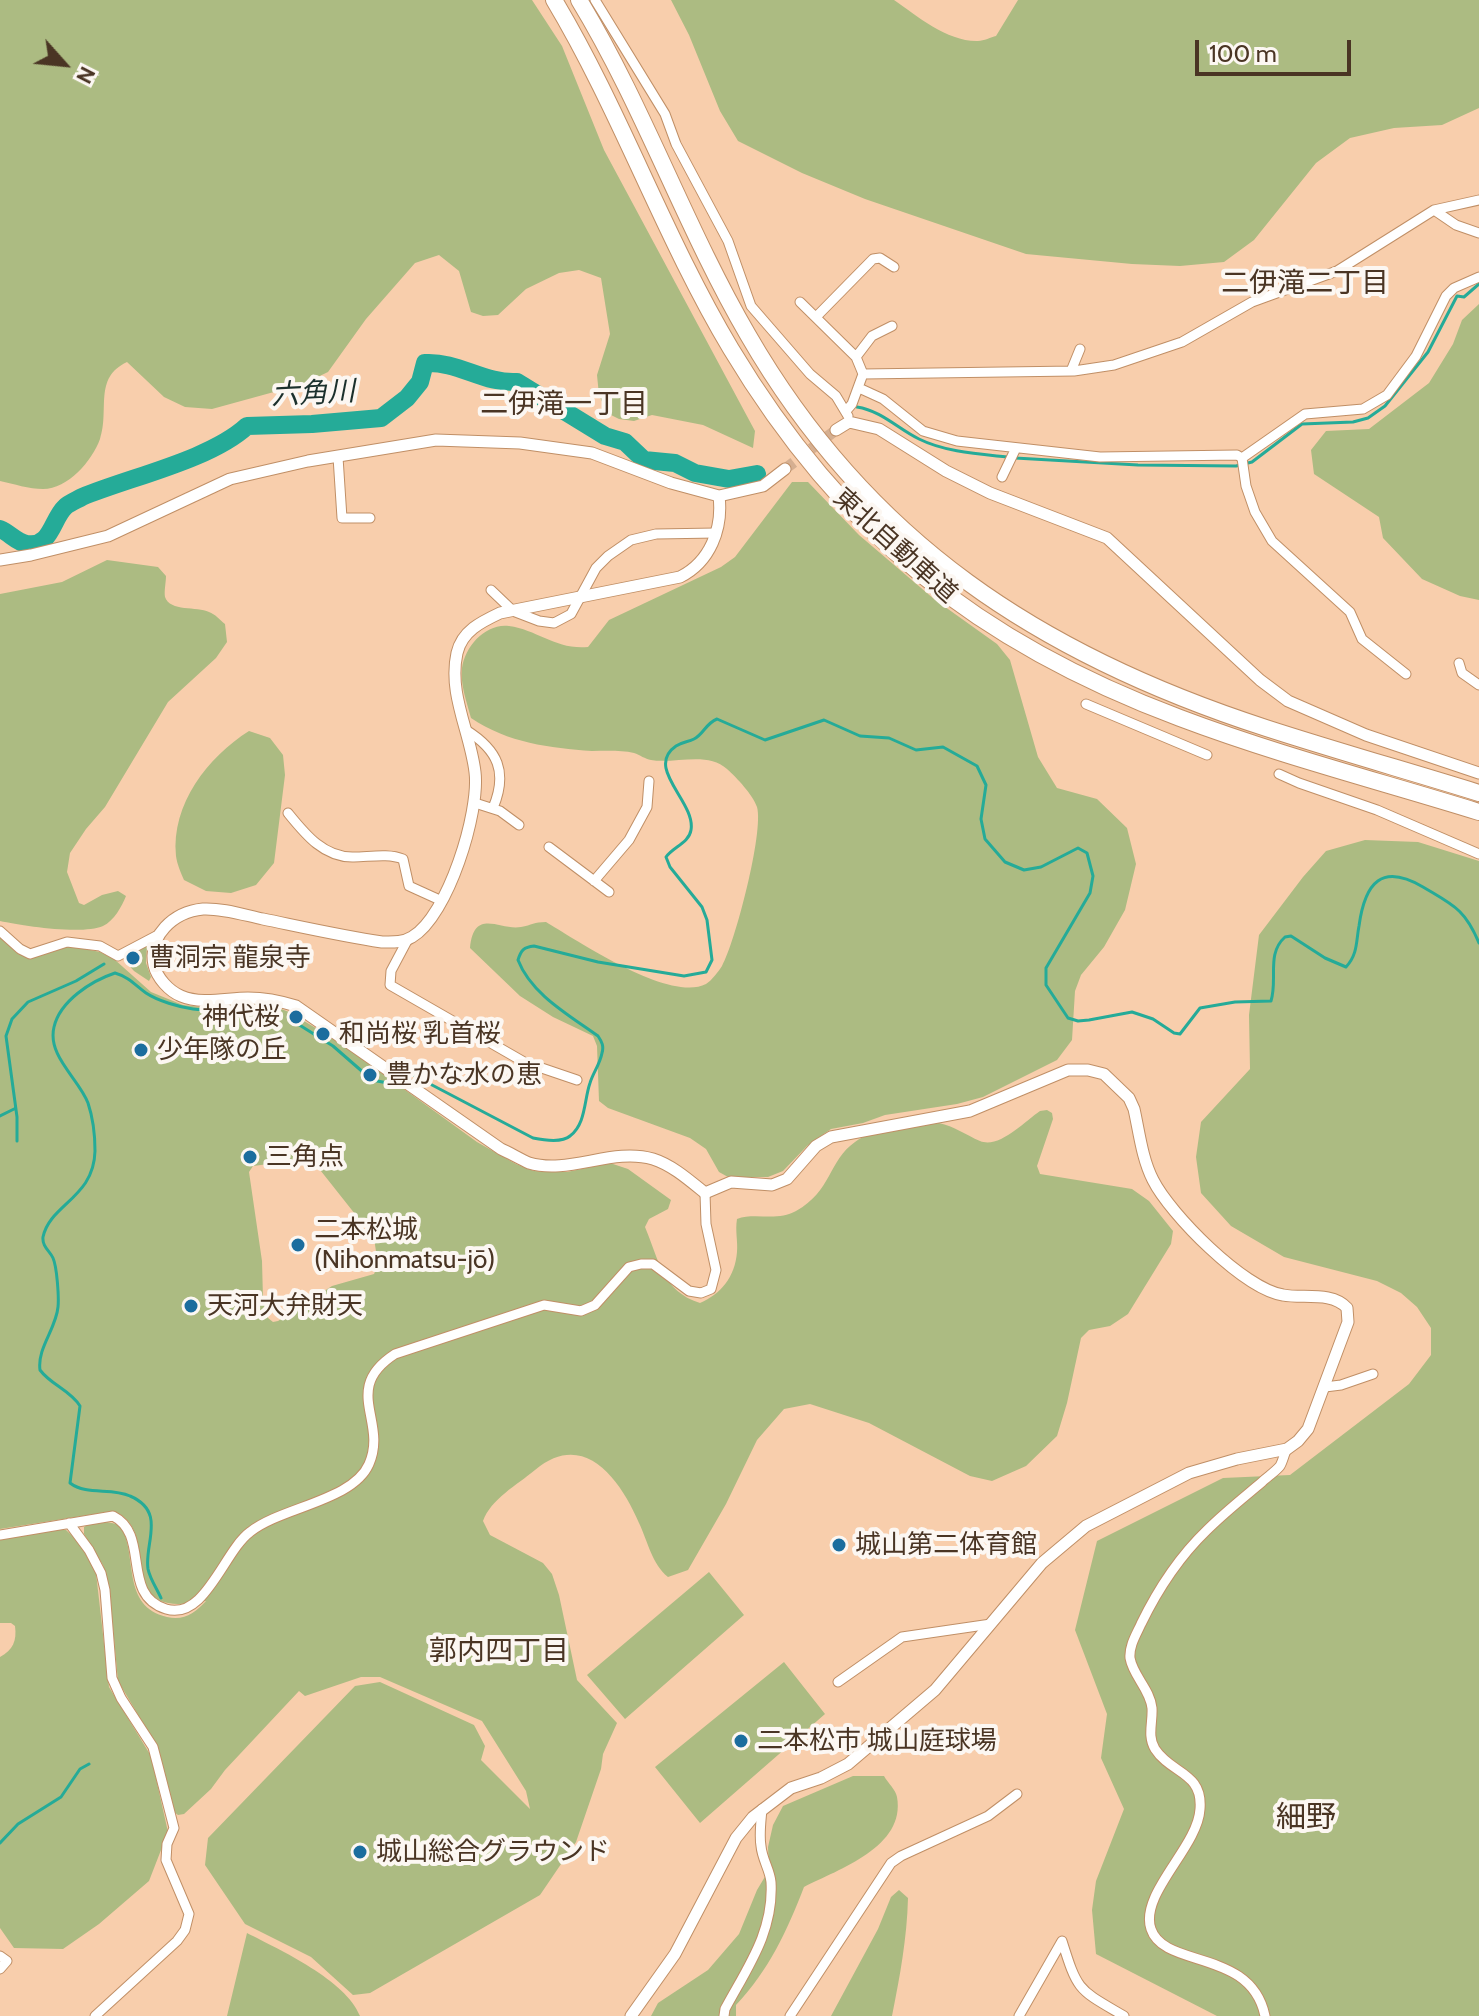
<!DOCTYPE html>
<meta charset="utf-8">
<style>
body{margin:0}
#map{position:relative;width:1479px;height:2016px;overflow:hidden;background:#f8ceac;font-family:Cabin,sans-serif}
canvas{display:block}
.north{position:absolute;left:24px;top:24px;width:80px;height:80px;-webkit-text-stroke:6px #fcf7f2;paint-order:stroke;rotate:117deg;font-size:22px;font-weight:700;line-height:32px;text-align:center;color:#4a3524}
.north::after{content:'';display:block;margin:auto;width:28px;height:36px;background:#4a3524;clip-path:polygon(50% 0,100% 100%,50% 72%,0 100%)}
.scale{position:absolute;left:1195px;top:40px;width:156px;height:36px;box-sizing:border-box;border:4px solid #4a3524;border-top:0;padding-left:10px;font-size:24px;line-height:28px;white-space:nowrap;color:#4a3524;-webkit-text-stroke:6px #fcf7f2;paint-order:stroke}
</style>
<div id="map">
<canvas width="1479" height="2016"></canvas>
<div class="north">N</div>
<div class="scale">100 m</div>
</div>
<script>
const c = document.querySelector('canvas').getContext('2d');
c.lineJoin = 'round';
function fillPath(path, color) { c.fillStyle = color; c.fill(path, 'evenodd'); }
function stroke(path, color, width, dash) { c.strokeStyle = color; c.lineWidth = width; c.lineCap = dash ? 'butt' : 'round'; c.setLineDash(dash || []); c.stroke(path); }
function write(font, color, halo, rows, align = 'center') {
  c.font = font + ' Cabin,"Noto Sans JP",sans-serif'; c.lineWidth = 8; c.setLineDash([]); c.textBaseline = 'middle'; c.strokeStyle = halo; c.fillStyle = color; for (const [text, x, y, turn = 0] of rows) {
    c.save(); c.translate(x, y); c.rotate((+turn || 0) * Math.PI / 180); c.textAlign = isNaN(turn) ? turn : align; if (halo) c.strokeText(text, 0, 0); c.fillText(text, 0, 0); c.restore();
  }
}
fillPath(new Path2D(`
 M 0,0 L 532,0 L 562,46 L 604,150 L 755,431 L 753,448 L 703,425 L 652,415 L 634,421 L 619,419 L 607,413 L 599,395 L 597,375 L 610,334 L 601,278 L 579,270 L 559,273 L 526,289 L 498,315 L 483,316 L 471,312 L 459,271 L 439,255 L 415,263 L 366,319 L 328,372 L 303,384 L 212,409 L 185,407 L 164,397 L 127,362 C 93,378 110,410 100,439 C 92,461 68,489 43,489 C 29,489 14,484 0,481 Z
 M 671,0 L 894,0 C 917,16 948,42 978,41 C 984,41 991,37 996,36 L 1018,0 L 1479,0 L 1479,108 L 1442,125 L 1394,128 L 1350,138 L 1316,163 L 1254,240 L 1224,262 L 1180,266 L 1132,264 L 1026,254 L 865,199 L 802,173 L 738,141 L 720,111 L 689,35 Z
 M 1479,304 L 1479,600 L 1460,596 L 1422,579 L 1383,538 L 1379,517 L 1314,474 L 1311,450 L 1326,431 L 1369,429 L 1429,383 L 1453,344 L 1462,320 Z
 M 792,482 L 808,482 L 859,535 L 934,599 L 997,644 L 1010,660 L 1038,757 L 1057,788 L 1097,799 L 1127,828 L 1136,864 L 1125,910 L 1104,947 L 1081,975 L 1075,991 L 1072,1040 L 1057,1060 L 983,1097 L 957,1104 L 885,1115 L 863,1123 L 831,1129 L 807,1146 L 783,1171 L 768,1177 L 728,1177 L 719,1172 L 706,1149 L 690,1138 L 608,1108 L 599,1101 L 597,1046 L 593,1036 L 553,1017 L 520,996 L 470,948 C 474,907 500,931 521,927 C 532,925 534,922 546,922 C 578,941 670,1003 706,984 C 711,981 719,971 722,966 C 735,943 764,832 757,807 C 753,795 737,778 727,769 C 708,751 675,764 651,760 C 645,759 640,755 634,753 C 621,750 605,751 592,751 C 550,748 508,743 471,718 C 467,703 460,684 462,668 C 465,646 486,623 509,626 C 538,630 556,650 588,647 L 609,620 L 721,567 L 735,557 Z
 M 107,560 L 158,567 L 166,576 C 166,582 164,591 165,597 C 170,612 197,606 209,612 C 215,614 220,620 225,624 L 227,642 L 216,658 L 168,702 L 105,807 L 86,829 L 70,853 L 67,872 L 79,903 L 84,905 L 102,895 L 118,891 L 126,896 C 122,906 114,921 103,926 C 82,935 23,926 0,921 L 0,594 L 62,582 Z
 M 249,731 L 270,738 L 283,755 L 285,775 L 274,863 L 256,885 L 231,893 L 206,891 L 184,880 C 181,873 177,864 176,856 C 171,804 208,757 249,731 Z
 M 1365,840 L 1418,842 L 1479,861 L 1479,2016 L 1217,2016 L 1096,1954 L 1092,1910 L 1096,1881 L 1124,1809 L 1101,1758 L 1107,1714 L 1075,1630 L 1097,1541 L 1223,1478 L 1290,1475 L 1409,1384 L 1431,1355 L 1431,1328 L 1417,1307 L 1401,1293 L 1377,1281 L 1284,1257 L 1231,1226 L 1201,1193 L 1196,1157 L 1201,1122 L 1250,1069 L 1249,1015 L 1259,935 L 1303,877 L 1326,851 Z
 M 0,936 L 20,953 L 33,958 L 70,946 L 100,952 L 114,959 L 151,992 L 183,1005 L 201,1007 L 252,1004 L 271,1005 L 289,1012 L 339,1042 L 477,1142 L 516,1164 L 534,1171 L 550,1172 L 567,1172 L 610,1163 L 628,1169 L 671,1200 L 668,1209 L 649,1219 L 645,1227 C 659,1260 662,1291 700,1303 C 721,1294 735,1277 737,1252 C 738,1241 735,1231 737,1219 C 755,1212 777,1222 796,1211 C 832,1191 828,1161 855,1142 C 873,1128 916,1126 939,1123 C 954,1126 966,1135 980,1141 C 999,1149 1024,1122 1040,1111 L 1047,1110 L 1052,1113 L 1053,1119 L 1037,1166 L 1040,1174 L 1132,1189 L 1149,1201 L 1173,1231 L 1171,1244 L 1128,1314 L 1110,1326 L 1089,1330 L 1081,1338 L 1067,1403 L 1057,1436 L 1026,1466 L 992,1481 L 970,1476 L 869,1423 L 810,1404 L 784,1409 L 757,1440 L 726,1504 L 688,1570 L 668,1577 C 652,1564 648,1542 639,1523 C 620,1479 584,1429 535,1470 C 517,1485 491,1499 483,1521 L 490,1535 L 543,1563 L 552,1574 L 559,1595 L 577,1680 L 617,1723 L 603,1754 L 601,1769 L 576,1842 L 540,1895 L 370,1993 L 353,1995 L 311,1957 L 245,1924 L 205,1865 L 208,1838 L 355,1686 L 380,1682 L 474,1725 L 485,1746 L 481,1760 L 530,1809 L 526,1791 L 482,1721 L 380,1677 L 361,1677 L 305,1696 L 299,1691 L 225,1770 L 211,1789 L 184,1814 L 178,1815 L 174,1812 L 156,1745 L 118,1681 L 109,1585 L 103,1565 L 84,1534 L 84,1527 C 94,1520 110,1521 121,1526 C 138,1557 121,1606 167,1617 C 184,1621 195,1613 206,1601 C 193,1602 180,1606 168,1603 C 123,1594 158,1530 114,1511 L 0,1529 ZM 308,1159 L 313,1161 L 374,1238 L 378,1265 L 374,1274 L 332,1286 L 278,1321 L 273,1322 L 268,1318 L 263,1299 L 262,1261 L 249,1172 L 253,1166 Z
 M 147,945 L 146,963 L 151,977 L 149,981 L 134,971 L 124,960 L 125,955 Z
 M 56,1530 L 66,1530 L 79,1542 L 96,1573 L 109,1687 L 151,1756 L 168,1832 L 149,1881 L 99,1924 L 63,1949 L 14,1948 L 0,1928 L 0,1657 C 13,1650 17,1641 15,1626 L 11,1623 L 0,1623 L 0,1540 Z
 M 709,1572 L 744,1615 L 625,1719 L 587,1675 Z
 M 784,1662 L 825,1714 L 700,1823 L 655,1767 Z
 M 853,1776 L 884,1776 C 888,1783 896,1790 897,1797 C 906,1847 839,1869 804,1887 C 787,1931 769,1970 736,2005 L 736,2016 L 651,2016 L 658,2003 L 708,1970 L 739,1934 L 757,1890 L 769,1870 L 768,1847 L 773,1825 L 783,1806 Z
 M 899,1890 L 908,1898 C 907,1938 900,1976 892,2016 L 831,2016 L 878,1929 L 891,1897 Z
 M 247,1933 C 280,1950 346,1980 360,2016 L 227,2016 Z`), '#acbb82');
stroke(new Path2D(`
 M 857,407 C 882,411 898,429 919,439 C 945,452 979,454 1007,457
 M 1015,458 L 1138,465 L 1236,466 L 1252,462 L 1302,424 L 1353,422 L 1368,418 L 1385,406 L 1428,352 L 1457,296 L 1464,297 L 1479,284
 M 293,1021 L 333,1046 L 372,1080 L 393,1084 L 396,1081
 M 403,1077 L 413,1075 L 533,1138 C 543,1140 562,1143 570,1136 C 586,1124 584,1100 590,1083 C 593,1073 600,1064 602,1053 C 604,1046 602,1042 598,1036 C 569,1015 531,994 518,960 C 521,950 524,947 534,946 L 598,962 L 684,976 L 706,972 L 712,960 L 707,920 L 702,907 L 670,867 L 666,857 C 673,847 689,843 691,830 C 696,802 644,768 676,746 C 682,742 688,742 694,739 C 704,734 705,724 717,719 L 765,740 L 824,720 L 860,736 L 889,738 L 916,750 L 943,747 L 977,766 L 986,785 L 981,819 L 985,839 L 1005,862 L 1024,870 L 1041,867 L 1078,848 L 1087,853 L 1093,876 L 1090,893 L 1046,968 L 1046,985 L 1068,1018 L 1078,1021 L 1089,1020 L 1132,1012 L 1153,1019 L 1174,1033 L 1180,1034 L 1200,1008 L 1235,1002 L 1271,1001 C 1278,979 1266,954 1285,937 L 1291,936 L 1325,958 L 1346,967 C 1358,954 1356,941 1359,926 C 1365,882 1382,863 1423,887 C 1453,905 1465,909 1479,943
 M 0,1116 L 14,1109
 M 17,1141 L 17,1117 L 6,1036 L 12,1019 L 28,1002 L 76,981 L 104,964
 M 161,1598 C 157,1589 150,1579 148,1569 C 144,1543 167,1512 130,1496 C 111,1487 87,1496 70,1483 L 80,1406 C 70,1390 51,1385 40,1370 C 37,1348 56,1329 58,1307 C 59,1297 57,1267 53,1258 C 50,1251 42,1247 43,1237 C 50,1204 94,1198 95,1151 C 95,1136 93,1118 88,1103 C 79,1079 47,1056 54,1027 C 60,1001 91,981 115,973 C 129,977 135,985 146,993 C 158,1001 179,1007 193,1009 C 220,1013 255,999 279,1013
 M 0,1843 L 18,1824 L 61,1797 L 80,1769 L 89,1764`), '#25ab98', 3);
stroke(new Path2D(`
 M 0,529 C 10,533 16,542 27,544 C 51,548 52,519 65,507 C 69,503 77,500 82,497 C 130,477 210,460 247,426 L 312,424 L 381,418 L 407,398 L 420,382 L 425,363 C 458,361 484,384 517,382 L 605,436 L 625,442 L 644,460 L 675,463 L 695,473 L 729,479 L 757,474`), '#25ab98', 18);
stroke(new Path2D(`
 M 785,469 L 836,430`), '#d5af91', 11, [11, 5.5]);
const minor = new Path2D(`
 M 595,0 L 665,114 L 676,144 L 728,241 L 751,306 L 810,374 L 836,396 L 848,416
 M 1434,210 L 1456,225 L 1479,233
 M 800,302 L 856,357 L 863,374
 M 817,316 L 873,259 L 880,258 L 894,267
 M 856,357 L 872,336 L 892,326
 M 1071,371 L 1080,349
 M 859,388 L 883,399 L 923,431 L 957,441 L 1100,457 L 1237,455 L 1242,458 L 1305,414 L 1363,409 L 1387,395 L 1416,356 L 1446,296 L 1454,288 L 1479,277
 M 846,411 L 852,404 L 863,374 L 1074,371 L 1114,365 L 1182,342 L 1252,302 L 1337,271 L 1434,210 L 1479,200
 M 338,457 L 342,518 L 370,518
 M 1242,458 L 1246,486 L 1255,512 L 1272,541 L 1350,612 L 1362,639 L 1406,674
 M 1002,477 L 1016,448
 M 491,590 L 513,611 L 539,621 L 554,623 L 571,614 L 596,568 L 608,556 L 631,540 L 656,534 L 716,533
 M 1459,663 L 1462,673 L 1479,685
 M 1086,704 L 1207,755
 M 466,730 C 498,750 508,772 493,808
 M 1279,774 L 1299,783 L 1377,810 L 1479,854
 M 475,803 L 500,811 L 519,825
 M 288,813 C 305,834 324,858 354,857 C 369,857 388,853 403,859 L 409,886 L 442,901
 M 549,847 L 609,892
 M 594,881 L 629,840 L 647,807 L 649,781
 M 0,931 L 20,949 L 30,954 L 67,942 L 100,946 L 118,956 L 156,936
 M 408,939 L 391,971 L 390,985 L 524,1062 L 577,1080
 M 1325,1387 L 1341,1385 L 1373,1374
 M 69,1523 L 89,1550 L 101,1573 L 105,1590 L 112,1678 L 121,1698 L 153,1747 L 158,1766 L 174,1828 L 167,1844 L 166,1860 L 189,1914 L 185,1930 L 177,1941 L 95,2016
 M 0,1535 L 113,1516 C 151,1535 120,1595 166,1609 C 205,1621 224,1551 250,1532 C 281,1507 353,1501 369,1464 C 388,1421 341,1389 395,1354 L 544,1305 L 581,1311 L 595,1305 L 629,1267 L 641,1264 L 653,1264 L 689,1291 L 701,1293 L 711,1289 L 716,1270 L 706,1224 L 705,1193
 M 838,1682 L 902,1637 L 991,1624
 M 0,1956 L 7,1961 L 0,1969
 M 724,2016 L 725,2009 C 747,1968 774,1932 771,1882 C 770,1870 762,1859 761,1846 C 759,1835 761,1821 762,1809
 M 790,2016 L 891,1863 L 901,1856 L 988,1816 L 1017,1794
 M 1019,2016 L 1062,1941 C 1078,1992 1078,1989 1124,2016
 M 1265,2016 C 1251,1948 1164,1969 1151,1929 C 1139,1894 1198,1847 1200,1809 C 1203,1772 1171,1774 1155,1749 C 1147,1736 1153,1722 1152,1708 C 1150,1689 1133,1676 1130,1658 C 1129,1646 1136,1635 1141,1624 C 1157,1591 1180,1556 1207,1530 C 1224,1513 1243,1498 1262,1482 C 1267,1477 1275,1472 1280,1466 C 1283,1461 1284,1454 1287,1449`);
const tertiary = new Path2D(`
 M 836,430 L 849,422 L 879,429 L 946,471 L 990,493 L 1107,538 L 1260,680 L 1288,701 L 1366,735 L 1479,773
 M 0,560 L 31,555 L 108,536 L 230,479 L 308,461 L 436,440 L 520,443 L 592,453 L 671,483 L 719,496 L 763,486 L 785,469
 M 631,2016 L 675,1954 L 736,1838 L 753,1817 L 791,1788 L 821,1778 L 848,1764 L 935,1690 L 1042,1563 L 1086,1526 L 1189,1473 L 1237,1459 L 1287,1449 L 1298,1441 L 1308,1429 L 1348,1322 L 1347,1308 C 1332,1291 1302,1299 1283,1295 C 1244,1289 1170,1214 1153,1180 C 1142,1159 1139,1131 1134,1109 L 1129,1098 L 1104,1074 L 1088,1070 L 1068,1070 L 970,1111 L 831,1137 L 816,1146 L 787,1179 L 772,1185 L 731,1182 L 705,1193 C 689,1180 672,1165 653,1159 C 612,1147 569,1175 529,1163 C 520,1159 510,1153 501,1149 L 296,1006 C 280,1001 264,998 248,998 C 227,998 202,1005 181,996 C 169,991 157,978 154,965 C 148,936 173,912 203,909 C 222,908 244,915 263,919 C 302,927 342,936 382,942 C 392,942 402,943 412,937 C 448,916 480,812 475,772 C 470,731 448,694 457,653 C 462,631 481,622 500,613 L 680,577 C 710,562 723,529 719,496`);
const motorway = new Path2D(`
 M 554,0 C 621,112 664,237 731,349 C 842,534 979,643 1180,718 C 1278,755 1379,781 1479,812
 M 579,0 C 644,107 685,227 748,335 C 868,543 1041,655 1266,728 C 1337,751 1408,771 1479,793`);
stroke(minor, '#c08f66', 11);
stroke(tertiary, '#c08f66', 13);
stroke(motorway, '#c08f66', 18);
stroke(minor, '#fff', 9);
stroke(tertiary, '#fff', 11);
stroke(motorway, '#fff', 16);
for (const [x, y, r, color] of [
 [133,958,8,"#1b6d9e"],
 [296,1017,8,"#1b6d9e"],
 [323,1034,8,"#1b6d9e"],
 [141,1050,8,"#1b6d9e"],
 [370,1075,8,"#1b6d9e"],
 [250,1157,8,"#1b6d9e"],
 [298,1245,8,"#1b6d9e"],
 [191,1306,8,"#1b6d9e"],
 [839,1545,8,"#1b6d9e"],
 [741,1741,8,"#1b6d9e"],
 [360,1852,8,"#1b6d9e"]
]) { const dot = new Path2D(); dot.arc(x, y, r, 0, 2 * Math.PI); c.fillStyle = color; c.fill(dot); stroke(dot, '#fcf7f2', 3); }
write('26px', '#4a3524', '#fcf7f2', [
 ["東北自動車道",895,546,42]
]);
write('26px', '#4a3524', '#fcf7f2', [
 ["曹洞宗 龍泉寺",149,958],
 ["神代桜",280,1017,"right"],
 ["和尚桜 乳首桜",339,1034],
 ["少年隊の丘",157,1050],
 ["豊かな水の恵",386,1075],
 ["三角点",266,1157],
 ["二本松城",314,1230],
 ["(Nihonmatsu-jō)",314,1260],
 ["天河大弁財天",207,1306],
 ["城山第二体育館",855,1545],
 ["二本松市 城山庭球場",757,1741],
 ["城山総合グラウンド",376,1852]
], 'left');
write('28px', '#4a3524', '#fcf7f2', [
 ["二伊滝二丁目",1305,284],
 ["二伊滝一丁目",564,405],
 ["郭内四丁目",499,1652]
]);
write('italic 28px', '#1b302c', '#fcf7f2', [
 ["六角川",313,394,-3]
]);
write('30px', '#4a3524', '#fcf7f2', [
 ["細野",1306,1818]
]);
</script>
